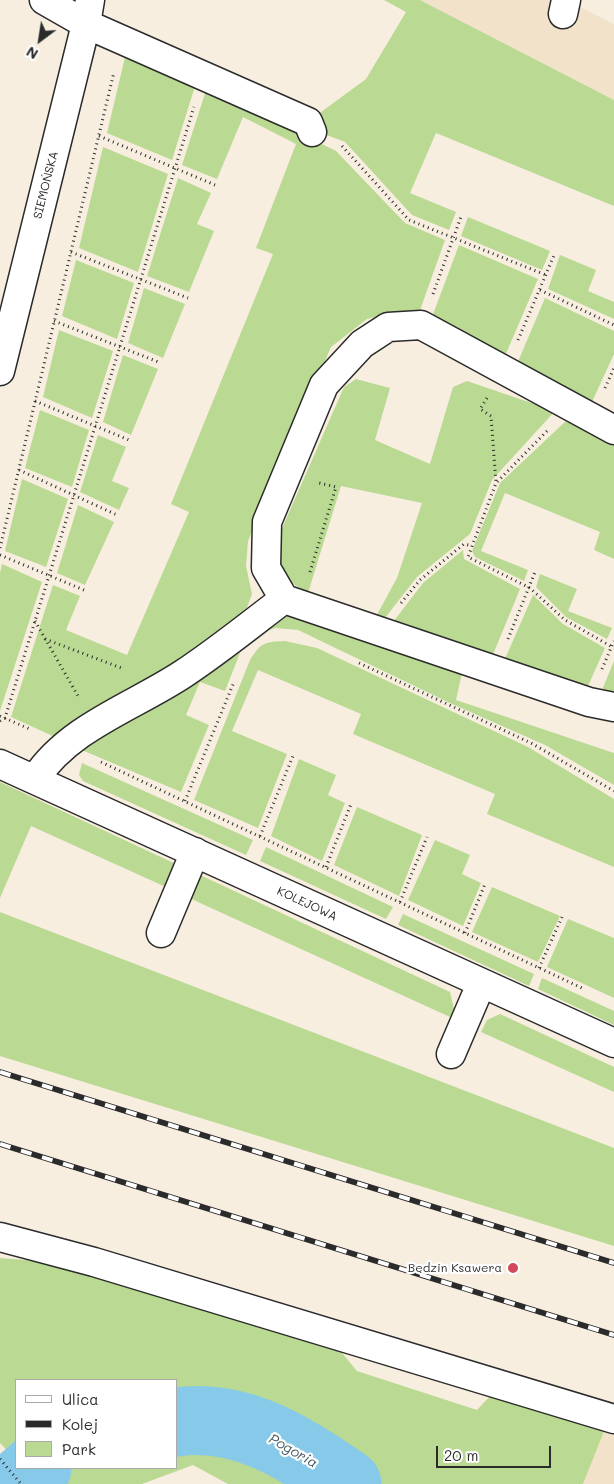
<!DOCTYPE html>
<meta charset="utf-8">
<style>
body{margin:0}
#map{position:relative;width:614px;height:1484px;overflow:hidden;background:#f8eee0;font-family:Mali,sans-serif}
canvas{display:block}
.legend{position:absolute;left:15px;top:1379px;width:162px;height:90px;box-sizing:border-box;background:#fff;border:1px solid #aaa;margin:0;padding:6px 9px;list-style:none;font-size:15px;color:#2b2b2b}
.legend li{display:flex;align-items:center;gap:10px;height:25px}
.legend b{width:25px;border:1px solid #aaa}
.north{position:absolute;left:15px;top:15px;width:50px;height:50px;-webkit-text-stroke:4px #fff;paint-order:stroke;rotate:211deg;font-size:14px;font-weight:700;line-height:20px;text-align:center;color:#2b2b2b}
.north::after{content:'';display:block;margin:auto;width:18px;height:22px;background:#2b2b2b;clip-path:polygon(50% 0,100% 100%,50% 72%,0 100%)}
.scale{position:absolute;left:436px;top:1446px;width:115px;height:22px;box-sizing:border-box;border:2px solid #2b2b2b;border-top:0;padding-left:6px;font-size:15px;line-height:18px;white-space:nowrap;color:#2b2b2b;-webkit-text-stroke:4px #fff;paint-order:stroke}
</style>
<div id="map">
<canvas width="614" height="1484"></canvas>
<ul class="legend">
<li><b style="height:6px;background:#fff"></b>Ulica</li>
<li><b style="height:6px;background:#2b2b2b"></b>Kolej</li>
<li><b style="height:14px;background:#bad993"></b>Park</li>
</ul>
<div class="north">N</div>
<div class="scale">20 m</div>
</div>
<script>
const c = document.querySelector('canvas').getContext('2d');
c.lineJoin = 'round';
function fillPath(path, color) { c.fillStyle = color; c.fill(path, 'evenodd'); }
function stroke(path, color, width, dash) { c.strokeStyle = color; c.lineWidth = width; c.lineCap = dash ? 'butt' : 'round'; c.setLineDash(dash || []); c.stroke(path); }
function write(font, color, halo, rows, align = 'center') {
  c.font = font + ' Mali,sans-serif'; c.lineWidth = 4.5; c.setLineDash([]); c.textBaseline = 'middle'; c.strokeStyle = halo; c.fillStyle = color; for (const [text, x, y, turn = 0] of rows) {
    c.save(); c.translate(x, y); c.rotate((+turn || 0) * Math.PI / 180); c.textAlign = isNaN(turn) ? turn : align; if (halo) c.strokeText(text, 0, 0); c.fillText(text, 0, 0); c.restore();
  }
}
fillPath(new Path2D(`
 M 420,0 L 566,0 L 614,24 L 614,100 Z
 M 605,1429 L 614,1432 L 614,1484 L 583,1484 Z`), '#f3e2ca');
fillPath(new Path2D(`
 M 384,0 L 420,0 L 614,100 L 614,206 L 436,133 L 410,193 L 456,212 L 449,230 L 412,215 L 345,142 L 319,132 L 313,118 L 366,79 L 406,12 Z
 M 126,53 L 196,83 L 172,160 L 107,133 Z
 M 207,87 L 336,151 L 405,223 L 445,240 L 419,313 L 394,312 L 367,319 L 331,347 L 248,541 L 246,566 L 252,594 L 245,613 L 228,630 L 57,738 L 11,717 L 53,585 L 80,596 L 66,630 L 127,655 L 189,512 L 171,504 L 273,254 L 256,248 L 296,144 L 243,117 L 217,179 L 182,165 Z
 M 103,147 L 168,174 L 138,272 L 79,248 Z
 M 178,178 L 211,193 L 197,224 L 214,231 L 189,292 L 147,276 Z
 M 468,217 L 550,251 L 542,270 L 461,236 Z
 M 459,245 L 538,279 L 505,356 L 432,317 Z
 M 560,255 L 596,270 L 588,291 L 614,302 L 614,319 L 548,289 Z
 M 76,260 L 134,283 L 117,339 L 62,316 Z
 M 144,288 L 185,304 L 163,358 L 128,343 Z
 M 545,298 L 614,331 L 614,354 L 591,404 L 517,364 Z
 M 59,330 L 113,351 L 92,418 L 43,397 Z
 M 123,355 L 158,369 L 131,435 L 103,422 Z
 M 356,379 L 390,388 L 375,440 L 430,464 L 453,387 L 467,381 L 555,411 L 492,480 L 470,534 L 417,577 L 381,623 L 374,620 L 397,578 L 422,503 L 341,486 L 308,593 C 282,579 279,571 276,542 L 344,387 Z
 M 40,410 L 89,430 L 72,487 L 25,468 Z
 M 568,419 L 614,444 L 614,559 L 594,550 L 600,532 L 505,493 L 481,551 L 528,570 L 524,581 L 475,557 L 472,551 L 500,483 Z
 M 98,435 L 126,447 L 112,481 L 129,488 L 119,510 L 80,492 Z
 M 22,479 L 68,499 L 46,567 L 5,551 Z
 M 78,505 L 114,522 L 85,585 L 57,573 Z
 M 463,550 L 464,559 L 520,589 L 492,657 L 390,626 L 423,583 Z
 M 2,564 L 42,582 L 0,711 L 0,573 Z
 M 540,574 L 577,589 L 568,611 L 612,628 L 607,639 L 566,617 L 536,587 Z
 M 533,595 L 563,624 L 605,648 L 588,686 L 504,661 Z
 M 284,610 L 409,656 L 462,673 L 456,700 L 614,753 L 614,785 L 545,745 L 450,703 L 298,630 L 276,628 L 258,633 Z
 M 285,641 L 317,648 L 528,747 L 614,799 L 614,867 L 487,814 L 495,794 L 353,734 L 361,714 L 258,670 L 232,731 L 287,754 L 258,828 L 194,800 L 250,660 C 261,642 265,642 285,641 Z
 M 240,653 L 225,691 L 200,682 L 186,715 L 209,725 L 181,792 L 77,748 Z
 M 614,661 L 614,694 L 602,690 Z
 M 299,759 L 336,775 L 328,795 L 345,803 L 322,861 L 271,836 Z
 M 82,763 L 253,840 L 246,855 L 83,781 L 79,775 Z
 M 0,782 L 178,865 L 168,888 L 31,826 L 0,898 Z
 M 357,807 L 422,835 L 399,896 L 334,865 Z
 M 435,840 L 470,855 L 462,874 L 481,883 L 463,926 L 408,900 Z
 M 266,847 L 393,907 L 386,919 L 260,861 Z
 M 198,874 L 450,992 L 454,1009 L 450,1017 L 187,897 Z
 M 492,887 L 560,916 L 538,962 L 472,932 Z
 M 0,912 L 614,1148 L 614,1246 L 0,1056 Z
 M 403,914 L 534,974 L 529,986 L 398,925 Z
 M 568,919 L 614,938 L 614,998 L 547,967 Z
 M 542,978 L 614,1011 L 614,1025 L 538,989 Z
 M 500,1014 L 614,1067 L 614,1092 L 481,1032 L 487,1020 Z
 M 0,1258 L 51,1262 L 333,1342 L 357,1371 L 477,1410 L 493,1393 L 605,1429 L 583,1484 L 228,1484 L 193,1465 L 142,1484 L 38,1484 L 23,1468 L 176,1468 L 176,1380 L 16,1380 L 16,1460 L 0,1443 Z`), '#bad993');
stroke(new Path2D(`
 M 176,1422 C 241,1413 296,1448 347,1484
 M 18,1484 L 37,1468`), '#87c9e8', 69);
const minor = new Path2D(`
 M 44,0 L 86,24 L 308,122 L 312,132
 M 563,14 L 566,0
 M 0,371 L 86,24 L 90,0
 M 614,430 L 421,325 L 388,327 L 362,344 L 324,385 L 267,522 L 266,568 L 284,599 L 589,702 L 614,707
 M 0,764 L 614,1043
 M 35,779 C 69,727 133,707 183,674 C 218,651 251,624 284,599
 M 161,933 L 195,852
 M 451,1054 L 481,984
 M 0,1237 L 94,1262 L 614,1419`);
stroke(minor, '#2b2b2b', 31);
stroke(new Path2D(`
 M 99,136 L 215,185
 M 342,146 L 409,220 L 546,275
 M 71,252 L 188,298
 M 540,290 L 614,325
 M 433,294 L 462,214
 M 54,321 L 161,363
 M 518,340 L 555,253
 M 605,388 L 614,368
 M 487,398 L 480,409 L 491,416 L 496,483
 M 35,401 L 129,440
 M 547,431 L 496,483 L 468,557 L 530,588 L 565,620 L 614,648
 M 19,470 L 117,515
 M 0,548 L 114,72
 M 0,555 L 84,590
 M 310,572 L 336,487 L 319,483
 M 401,603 L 420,580 L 464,544 L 472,546
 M 35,621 L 78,696
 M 45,639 L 124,669
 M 508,639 L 535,572
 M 359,663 L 531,743 L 614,791
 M 602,669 L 614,641
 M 0,716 L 32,730
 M 0,721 L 5,718 L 194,107
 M 101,762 L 582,988
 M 185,801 L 234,682
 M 260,836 L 293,756
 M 326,867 L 351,804
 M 400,902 L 427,837
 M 465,933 L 485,884
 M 539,968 L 562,917
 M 0,1459 L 21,1484`), '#2b2b2b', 3, [1, 4]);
stroke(minor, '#fff', 28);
const rail = new Path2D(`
 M 0,1072 L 614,1263
 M 0,1144 L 614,1335`);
stroke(rail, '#2b2b2b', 5.5);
stroke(rail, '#fff', 4, [11]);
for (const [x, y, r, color] of [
 [513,1268,6,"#d1495b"]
]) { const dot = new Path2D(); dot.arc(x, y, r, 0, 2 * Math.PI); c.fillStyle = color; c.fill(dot); stroke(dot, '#fff', 2); }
write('12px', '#2b2b2b', '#fff', [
 ["SIEMOŃSKA",46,185,-76],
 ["KOLEJOWA",307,904,25]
]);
write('12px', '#2b2b2b', '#fff', [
 ["Będzin Ksawera",502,1268]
], 'right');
write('italic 14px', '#475a64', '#fff', [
 ["Pogoria",293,1451,30]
]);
</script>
